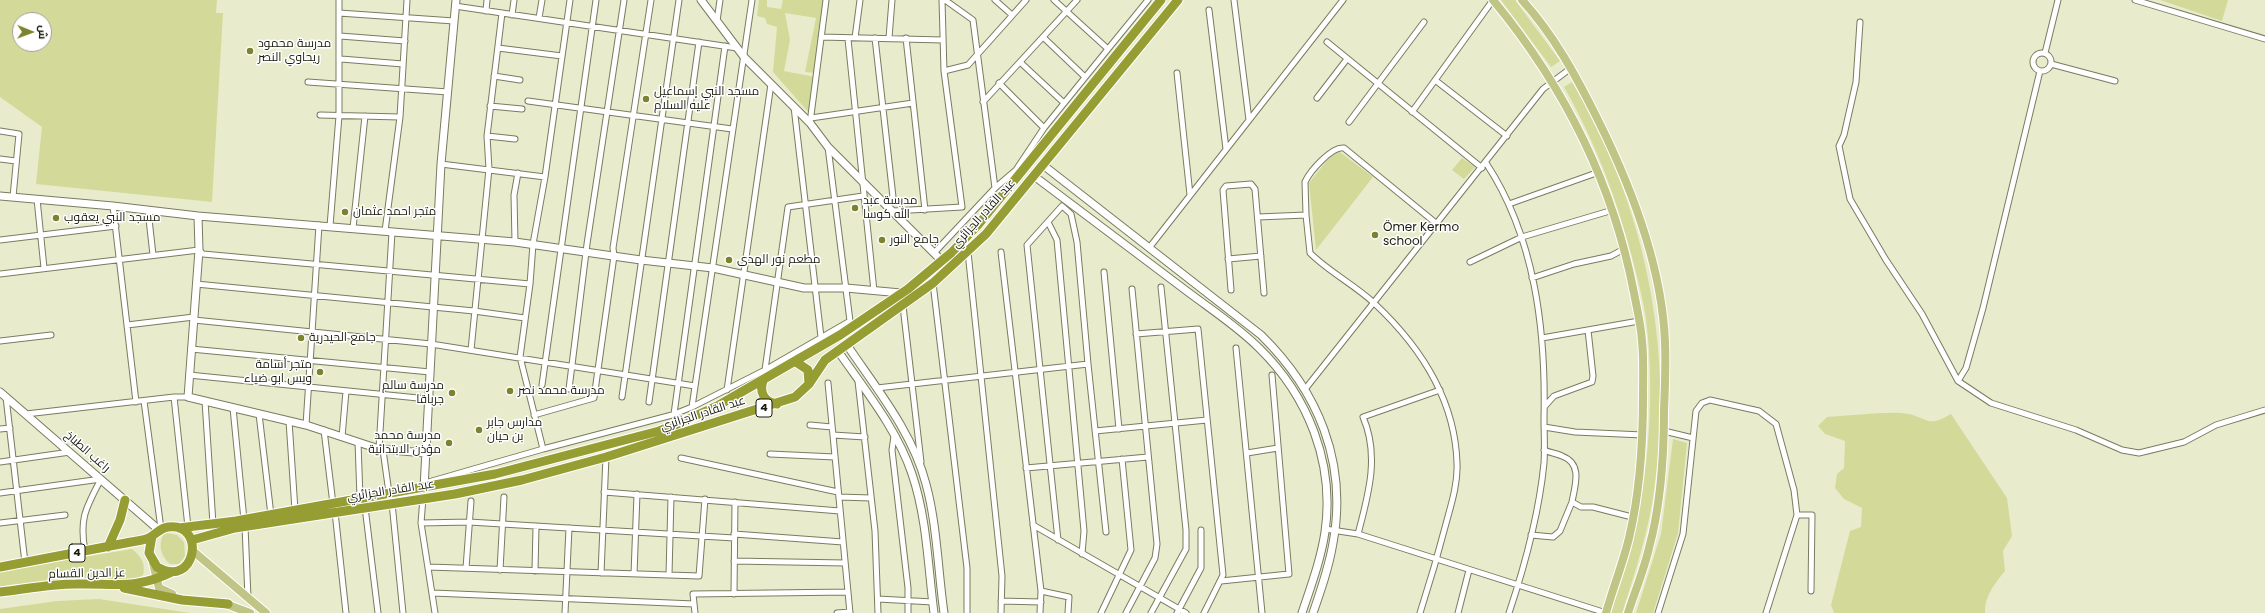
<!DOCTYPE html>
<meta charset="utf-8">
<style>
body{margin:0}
#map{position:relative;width:2265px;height:613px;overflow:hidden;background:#e8eccc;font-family:Poppins,Cairo,sans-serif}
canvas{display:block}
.north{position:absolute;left:12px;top:12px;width:40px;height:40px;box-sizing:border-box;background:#fff;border:1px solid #a3a39f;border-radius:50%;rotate:91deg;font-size:11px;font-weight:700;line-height:16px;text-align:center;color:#181a0e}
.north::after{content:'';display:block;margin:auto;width:14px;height:18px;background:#7c822d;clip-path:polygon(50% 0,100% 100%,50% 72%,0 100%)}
</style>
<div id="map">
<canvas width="2265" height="613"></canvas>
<div class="north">ش</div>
</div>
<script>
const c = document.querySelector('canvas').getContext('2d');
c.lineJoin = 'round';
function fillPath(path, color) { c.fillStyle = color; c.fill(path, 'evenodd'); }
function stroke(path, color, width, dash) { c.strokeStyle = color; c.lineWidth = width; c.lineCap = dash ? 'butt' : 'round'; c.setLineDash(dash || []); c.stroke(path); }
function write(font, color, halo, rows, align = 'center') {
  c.font = font + ' Poppins,Cairo,sans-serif'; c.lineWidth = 3; c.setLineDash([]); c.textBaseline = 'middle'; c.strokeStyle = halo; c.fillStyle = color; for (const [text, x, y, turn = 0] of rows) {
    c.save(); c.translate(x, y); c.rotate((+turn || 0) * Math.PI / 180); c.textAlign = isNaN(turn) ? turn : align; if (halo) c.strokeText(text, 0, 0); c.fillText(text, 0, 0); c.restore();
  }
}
fillPath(new Path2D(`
 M 0,0 L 217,0 L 216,13 L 223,13 L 212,202 L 36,184 L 42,127 L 0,97 ZM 20,20 L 44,20 L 44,44 L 20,44 Z
 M 759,0 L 767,0 L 767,7 L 781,9 L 783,0 L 823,0 L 815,73 L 805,72 L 816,18 L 785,13 L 790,40 L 784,71 L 815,77 L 810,114 L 773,72 L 777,27 L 767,24 L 765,18 L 757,16 Z
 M 1501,0 L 1515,0 L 1560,61 L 1551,67 Z
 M 2160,0 L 2228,0 L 2222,21 Z
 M 1572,82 C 1645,203 1675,350 1654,491 C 1648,533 1635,573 1622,613 L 1611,613 C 1618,589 1628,565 1633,541 C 1649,471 1655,391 1646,319 C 1643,298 1637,277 1632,257 C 1616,197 1595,141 1564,87 Z
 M 1336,149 L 1373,177 L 1316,250 L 1309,183 Z
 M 1462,158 L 1475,167 L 1464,179 L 1452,170 Z
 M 1880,413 C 1889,413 1900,412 1909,414 C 1931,420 1928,427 1951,414 L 2007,498 L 2012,536 L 2003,551 L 2005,571 C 1995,583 1984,597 1985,613 L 1834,613 L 1831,605 L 1850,531 L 1861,527 L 1862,508 L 1844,499 L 1835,488 L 1837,474 L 1844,468 L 1845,441 L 1825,434 L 1818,426 L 1827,417 Z
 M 1673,439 L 1687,443 L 1678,533 L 1653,613 L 1636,613 L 1661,534 Z
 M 167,533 L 177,535 L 184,542 L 185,556 L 179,564 L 170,564 C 161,556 158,546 163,535 Z
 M 132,549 C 141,556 146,564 143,575 L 131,582 L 98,577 L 44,581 L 0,587 L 0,571 Z
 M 99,599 L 190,613 L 0,613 L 0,609 L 57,601 Z`), '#d3da99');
const street = new Path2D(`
 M 945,0 L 973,20 L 995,188
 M 995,0 L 1012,15
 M 1054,0 L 1108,49 L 1148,0
 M 1234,0 L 1249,120
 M 2135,0 L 2265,39
 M 455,6 L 737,48
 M 1209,10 L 1226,149
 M 486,11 L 487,0
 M 339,13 L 454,21
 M 512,15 L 514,0
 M 539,18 L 542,0
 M 717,21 L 720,0
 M 1860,22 L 1856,82 L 1844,135 L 1839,146 L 1850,199 L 1886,260 L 1922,314 L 1958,381 L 1991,403 L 2076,430 L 2122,450 L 2139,453 L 2184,442 L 2216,425 L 2265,410
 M 340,36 L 405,41
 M 821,37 L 943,40
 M 1043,37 L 1085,77
 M 855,38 L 860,0
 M 875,38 L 893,197 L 886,203
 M 889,38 L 892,0
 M 906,38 L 925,210
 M 848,39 L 874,291
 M 1327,42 L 1482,168
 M 498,48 L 562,56
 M 2045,53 L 2058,0
 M2033 62a9 9 0 1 1 18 0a9 9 0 1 1-18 0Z
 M 341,59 L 403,64
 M 1020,62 L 1064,103
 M 2051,64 L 2115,81
 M 944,71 L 968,65 L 1026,0
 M 1177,73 L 1190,195
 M 494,76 L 520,80
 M 1435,80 L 1507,136
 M 308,82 L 448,92
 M 999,83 L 1044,128
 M 1317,98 L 1347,59
 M 528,101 L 732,129
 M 983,102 L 1077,0
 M 490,106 L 522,109
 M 794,107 L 821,337
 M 1412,112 L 1493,0
 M 320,115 L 400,117
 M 811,118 L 913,103
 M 1349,122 L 1424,22
 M 810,123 L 826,0
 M 0,131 L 19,134 L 13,197
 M 487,136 L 515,139
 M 0,159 L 16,161
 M 1486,163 C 1535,237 1546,330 1544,418 C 1544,433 1545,448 1544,463 C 1539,514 1525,565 1509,613
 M 441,164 L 545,177
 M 37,199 L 44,268
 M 1509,204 L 1599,172
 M 113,206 L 136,402
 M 148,210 L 153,255
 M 893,211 L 962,207 L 944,71 L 942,0
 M 1258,217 L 1306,215
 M 1048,222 L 1057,240 L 1084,531 L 1082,554
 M 330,226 L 339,116 L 339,0
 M 353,228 L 365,116
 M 385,231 L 400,117 L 407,0
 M 0,240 L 116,226
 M 515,242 L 514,195 L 518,173
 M 1149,248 L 1343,0
 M 968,252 L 1002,576 L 1001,613
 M 1001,252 L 1041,591 L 1040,613
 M 934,253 L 995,188 L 1016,170 L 1044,128 L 1108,49
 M 1228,259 L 1261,256
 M 1470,262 L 1522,237 L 1613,210
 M 1104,272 L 1119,429
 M 0,274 L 199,250 L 203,254 L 530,284
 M 1532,278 L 1574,264 L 1611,256 L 1624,249
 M 933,283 L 967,568 L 967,613
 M 196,284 L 474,311 L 525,318
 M 1231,290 L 1223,190 L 1226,186 L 1251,184 L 1255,189 L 1264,293
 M 903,306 L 921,462
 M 194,320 L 431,344 L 695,386
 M 127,325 L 194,317
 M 1136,334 L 1198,329 L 1223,575 L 1204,613
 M 1542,338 L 1639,321
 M 0,341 L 51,335
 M 1236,348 L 1262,613
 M 191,349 L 430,372
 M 471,350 L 489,169 L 487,136 L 502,13
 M 765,370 L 788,207 L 863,196
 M 189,375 L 428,399
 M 858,381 L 875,531 L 878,613
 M 1958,381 L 1966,368 L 1983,308 L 2040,71
 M 828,383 L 850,613
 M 542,385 L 596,0
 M 877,388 L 1088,364
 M 1306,388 L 1543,89 L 1571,68
 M 569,389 L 587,244 L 624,0
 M 727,390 L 771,84
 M 6,397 L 25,563
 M 174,397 L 188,527
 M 622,397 L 679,0
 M 144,401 L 161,529
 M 205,401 L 213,524
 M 649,402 L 699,42
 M 1545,406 L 1554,396 L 1592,382 L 1593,376 L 1588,330
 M 692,407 L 765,370 L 850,321 L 828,147
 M 233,408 L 244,520
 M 26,414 L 174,397 L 188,397
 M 259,414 L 271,515
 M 674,414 L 725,46
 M 534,415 L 594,398 L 614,256 L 613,248 L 651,0
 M 289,421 L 295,510
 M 306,425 L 319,225
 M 810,425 L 832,427
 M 1544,427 L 1575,432 L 1643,435
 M 0,429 L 10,428
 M 324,430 L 333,504
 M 1095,431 L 1207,420
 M 1664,431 L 1693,438
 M 833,435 L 865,437
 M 894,436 L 892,450 L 908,588 L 908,613
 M 342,437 L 346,391
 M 358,442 L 360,498
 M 379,449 L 392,232
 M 543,449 L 672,415 L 692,407 L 752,0
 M 383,450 L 389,493
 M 1544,450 C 1550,453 1556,453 1562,456 C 1583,464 1575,485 1572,502 L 1581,507 L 1593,507 L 1632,517
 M 1247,453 L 1278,448
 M 770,454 L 835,457
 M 681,458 L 838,492
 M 0,462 L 70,452
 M 1026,468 L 1148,457
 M 425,483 L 543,449 L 520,357 L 530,284 L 533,244 L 545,177 L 570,0
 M 604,492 L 840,511
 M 0,493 L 101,479
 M 839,497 L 871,498
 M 423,498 L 421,523 L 435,613
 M 392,503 L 403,613
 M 365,507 L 378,613
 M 335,512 L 346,613
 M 1797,515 L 1812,515 L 1811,591
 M 0,523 L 65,515
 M 421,523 L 469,522 L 734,538
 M 1033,525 L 1186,613
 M 245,526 L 248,598
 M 1325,529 L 1358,534 L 1606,613
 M 734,534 L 843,542
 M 1358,534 C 1368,496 1380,456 1363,417 L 1440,390
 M 1531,535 L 1553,537 L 1560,531 L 1572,502
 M 1058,540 L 1027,245 L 1062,206 L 1071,214 L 1077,242 L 1088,364 L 1106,532
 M 85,551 C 79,518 86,508 101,479
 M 734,561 L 845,563
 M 428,567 L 699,576 L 705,499
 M 466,568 L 471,501
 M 500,570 L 504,497
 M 535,571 L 536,526
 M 601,573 L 606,457
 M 634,574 L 637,494
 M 669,575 L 671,497
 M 1221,581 L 1289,574 L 1272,375
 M 1041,591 L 1069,597 L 1068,613
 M 433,593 L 694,604
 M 734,594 L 735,502
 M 878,599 L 933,602
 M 1001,601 L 1041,602
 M 565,613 L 569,528
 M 695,613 L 693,594 L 848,592
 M 837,613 L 850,612
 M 1101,613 L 1131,550 L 1122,459
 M 1126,613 L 1155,558 L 1157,544 L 1132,289
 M 1151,613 L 1186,549 L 1186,530 L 1161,287
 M 1177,613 L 1201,568 L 1201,530
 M 1420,613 C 1430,582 1439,551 1447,520 C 1452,502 1458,482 1457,463 C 1455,400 1420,346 1374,303 C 1355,285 1329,272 1310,253 L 1306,215 L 1305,182 C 1310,171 1332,146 1344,148 L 1437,224
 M 1458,613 L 1469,570
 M 1658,613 L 1683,534 L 1696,411 L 1702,403 L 1710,400 L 1759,411 L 1776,424 L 1794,490 L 1797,515 L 1766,613`);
const secondary = new Path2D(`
 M 701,0 L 744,57 L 810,123 L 828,147 L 942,261
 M 1043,165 L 1261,335 C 1318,391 1348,462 1333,543 C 1329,567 1321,590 1313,613
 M 1034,176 C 1085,215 1137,253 1188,292 C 1212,310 1238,327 1259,348 C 1308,396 1335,463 1325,532 C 1321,559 1311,586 1302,613
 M 0,196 L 113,206 L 198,216
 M 847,345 C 876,388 913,433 926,484 C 937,524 938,571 944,613
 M 838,351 C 865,390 897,429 912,474 C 927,518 928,567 934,613
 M 0,392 L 159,530
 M 425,453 L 379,449 L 306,425 L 188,397 L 199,250 L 198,216 L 515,242 L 641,260 L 713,268 L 804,288 L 846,288 L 901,293
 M 424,488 L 441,164 L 456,0`);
const primary = new Path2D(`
 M 1493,0 C 1564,86 1613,183 1634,293 C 1637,309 1641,325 1642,341 C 1644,360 1643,379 1643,397 C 1643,444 1640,492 1629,538 C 1623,563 1613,588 1606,613
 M 1522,0 C 1554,35 1576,76 1597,118 C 1631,186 1662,266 1665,342 C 1666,365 1665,388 1664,411 C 1664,456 1661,504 1649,548 C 1644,570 1635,591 1628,613
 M 193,551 L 266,613
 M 153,563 L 159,588 L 172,594
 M 223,603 L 250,613`);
const highway = new Path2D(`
 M 796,362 L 808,370 L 809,384
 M 763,381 C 759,392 764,402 777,404
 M 179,528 L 236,521 L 495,474 L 659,431 L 680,423 L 719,405 L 840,335 L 908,289 L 951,253 L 978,225 L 1161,0
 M 192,540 L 235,528 L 455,494 L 522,480 L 606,457 L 795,397 L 809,384 L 825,360 L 933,283 L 986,234 L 1178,0
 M 108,547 L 120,520 L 125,500
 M 0,567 L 131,542 C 138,541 147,540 152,536 C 158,532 161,528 168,527 C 207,522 196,590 157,567 L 149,553 L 152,536
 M 124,588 L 182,600 L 228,604
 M 0,592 C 25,589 51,584 76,584 C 114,583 135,590 172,572`);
stroke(street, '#797c60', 7);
stroke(secondary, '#797c60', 9);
stroke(primary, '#fff', 10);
stroke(highway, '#fff', 11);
stroke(street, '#fff', 5);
stroke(secondary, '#fff', 7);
stroke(primary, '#c0c484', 8);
stroke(highway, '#969d32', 9);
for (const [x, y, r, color] of [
 [250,51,4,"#7c822d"],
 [646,99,4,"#7c822d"],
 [855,208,4,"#7c822d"],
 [345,212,4,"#7c822d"],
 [56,218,4,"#7c822d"],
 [1375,235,4,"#7c822d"],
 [882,240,4,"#7c822d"],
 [729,260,4,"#7c822d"],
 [301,338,4,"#7c822d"],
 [320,372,4,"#7c822d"],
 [510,391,4,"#7c822d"],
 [452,393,4,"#7c822d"],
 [479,430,4,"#7c822d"],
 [449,443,4,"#7c822d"]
]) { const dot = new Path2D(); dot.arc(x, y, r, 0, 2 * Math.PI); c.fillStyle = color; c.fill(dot); stroke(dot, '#fff', 1.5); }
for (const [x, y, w] of [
 [764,408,16],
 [77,553,16]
]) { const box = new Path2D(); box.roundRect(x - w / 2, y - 9, w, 18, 3); c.fillStyle = '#fff'; c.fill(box); stroke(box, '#181a0e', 1); }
write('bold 11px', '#181a0e', null, [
 ["4",764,408],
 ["4",77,553]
]);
write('12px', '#181a0e', '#fff', [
 ["مدرسة محمود",258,44],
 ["ريحاوي النصر",258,58],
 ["مسجد النبي إسماعيل",654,92],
 ["عليه السلام",654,106],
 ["مدرسة عبد",863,201],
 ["الله كوسا",863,215],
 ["متجر احمد عثمان",353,212],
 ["مسجد النبي يعقوب",64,218],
 ["Ömer Kermo",1383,228],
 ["school",1383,242],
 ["جامع النور",890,240],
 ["مطعم نور الهدى",737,260],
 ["جامع الحيدرية",309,338],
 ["متجر أسامة",312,365,"right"],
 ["ويس ابو ضياء",312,379,"right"],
 ["مدرسة سالم",444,386,"right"],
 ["جرباقا",444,400,"right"],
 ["مدرسة محمد نصر",518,391],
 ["مدارس جابر",487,423],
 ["بن حيان",487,437],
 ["مدرسة محمد",441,436,"right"],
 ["مؤذن الابتدائية",441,450,"right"]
], 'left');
write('12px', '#181a0e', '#fff', [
 ["عبد القادر الجزائري",984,214,-48],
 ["عبد القادر الجزائري",703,414,-18],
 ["راغب الطباخ",87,452,41],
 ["عبد القادر الجزائري",391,491,-9],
 ["عز الدين القسام",87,574,-1]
]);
</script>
